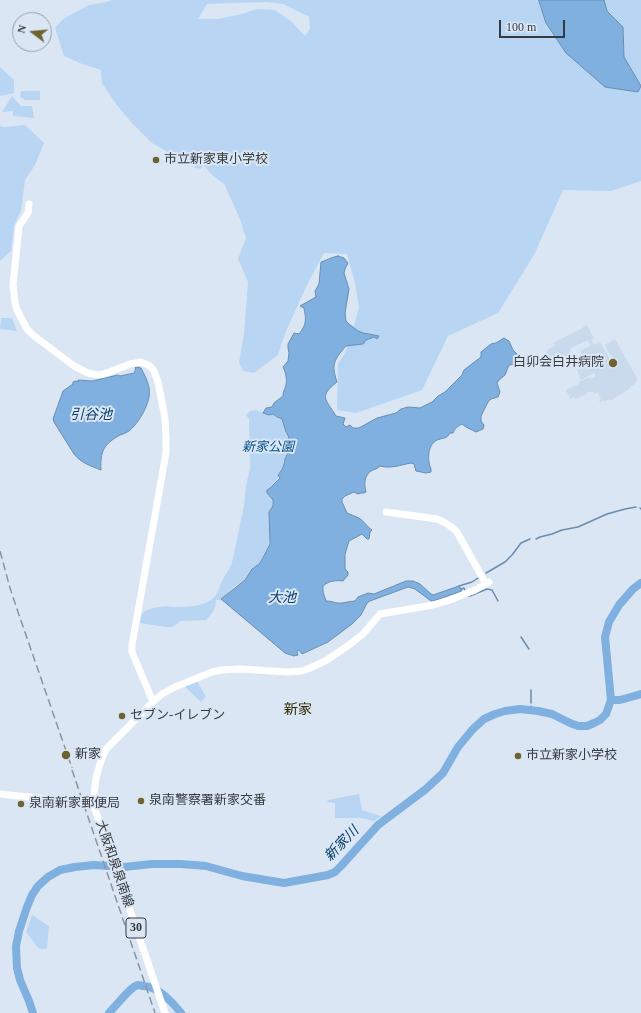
<!DOCTYPE html>
<meta charset="utf-8">
<style>
body{margin:0}
#map{position:relative;width:641px;height:1013px;overflow:hidden;background:#dae6f3;font-family:"Times New Roman",serif}
canvas{display:block}
.north{position:absolute;left:12px;top:12px;width:40px;height:40px;box-sizing:border-box;background:#dae6f3;border:1px solid #98a1ab;border-radius:50%;rotate:286deg;font-size:11px;font-weight:700;line-height:16px;text-align:center;color:#353a3f}
.north::after{content:'';display:block;margin:auto;width:14px;height:18px;background:#6e6431;clip-path:polygon(50% 0,100% 100%,50% 72%,0 100%)}
.scale{position:absolute;left:499px;top:20px;width:66px;height:18px;box-sizing:border-box;border:2px solid #353a3f;border-top:0;padding-left:5px;font-size:12px;line-height:14px;white-space:nowrap;color:#353a3f;-webkit-text-stroke:3px #dae6f3;paint-order:stroke}
</style>
<div id="map">
<canvas width="641" height="1013"></canvas>
<div class="north">N</div>
<div class="scale">100 m</div>
</div>
<script>
const c = document.querySelector('canvas').getContext('2d');
c.lineJoin = 'round';
function fillPath(path, color) { c.fillStyle = color; c.fill(path, 'evenodd'); }
function stroke(path, color, width, dash) { c.strokeStyle = color; c.lineWidth = width; c.lineCap = dash ? 'butt' : 'round'; c.setLineDash(dash || []); c.stroke(path); }
function write(font, color, halo, rows, align = 'center') {
  c.font = font + ' "Times New Roman","Noto Sans JP",serif'; c.lineWidth = 4; c.setLineDash([]); c.textBaseline = 'middle'; c.strokeStyle = halo; c.fillStyle = color; for (const [text, x, y, turn = 0] of rows) {
    c.save(); c.translate(x, y); c.rotate((+turn || 0) * Math.PI / 180); c.textAlign = isNaN(turn) ? turn : align; if (halo) c.strokeText(text, 0, 0); c.fillText(text, 0, 0); c.restore();
  }
}
fillPath(new Path2D(`
 M 587,325 L 594,338 L 591,340 L 594,345 L 600,342 L 611,361 L 612,361 L 614,363 L 615,362 L 612,355 L 610,355 L 605,345 L 615,339 L 638,380 L 635,382 L 636,383 L 630,387 L 629,389 L 610,401 L 609,399 L 604,402 L 603,400 L 600,402 L 599,400 L 601,399 L 598,392 L 594,394 L 594,392 L 587,392 L 587,394 L 575,399 L 574,397 L 570,399 L 566,390 L 579,384 L 579,382 L 590,377 L 591,379 L 596,376 L 594,373 L 581,380 L 577,370 L 582,368 L 580,360 L 583,359 L 580,351 L 590,346 L 591,347 L 588,340 L 571,348 L 570,351 L 572,356 L 552,365 L 553,368 L 551,369 L 549,366 L 547,368 L 545,364 L 548,362 L 545,357 L 547,356 L 546,353 L 548,352 L 547,350 L 555,346 L 553,343 L 583,328 L 583,327 Z`), '#c8daec');
fillPath(new Path2D(`
 M 112,0 L 641,0 L 641,181 L 611,191 L 563,190 L 534,255 L 498,313 L 448,336 L 422,390 L 356,413 L 337,410 L 338,364 L 346,351 L 359,308 L 355,283 L 347,254 L 324,253 L 307,285 L 286,331 L 278,355 L 254,373 L 243,371 L 239,362 L 244,334 L 248,282 L 238,259 L 246,238 L 240,219 L 224,184 L 212,175 L 203,164 L 201,169 L 196,168 L 152,143 L 131,122 L 116,104 L 102,83 L 101,70 L 82,64 L 64,56 L 55,28 L 63,19 L 89,5 L 106,2 ZM 267,2 L 283,4 L 303,14 L 309,16 L 310,29 L 305,36 L 292,22 L 275,10 L 257,9 L 242,14 L 218,19 L 198,19 L 207,4 Z
 M 0,67 L 14,80 L 14,93 L 0,96 Z
 M 21,91 L 40,91 L 40,100 L 25,100 L 20,97 Z
 M 12,96 L 21,106 L 32,106 L 34,118 L 13,116 L 13,111 L 2,112 Z
 M 25,125 L 44,143 L 35,165 L 25,180 L 21,211 L 14,226 L 11,251 L 0,261 L 0,126 L 4,127 Z
 M 1,318 L 12,318 L 17,331 L 0,329 Z
 M 256,410 L 269,415 L 272,414 L 277,418 L 282,420 L 286,432 L 289,437 L 286,442 L 287,454 L 285,458 L 284,466 L 283,469 L 278,474 L 279,477 L 267,490 L 267,493 L 272,500 L 273,506 L 269,512 L 269,544 L 259,563 L 252,568 L 244,580 L 234,587 L 220,600 L 216,600 C 216,609 212,614 206,620 L 181,621 L 172,627 L 166,627 L 140,623 C 141,619 141,614 145,611 C 148,609 161,606 166,606 C 168,606 170,607 172,607 C 184,607 201,607 211,600 C 219,595 219,586 223,579 C 227,572 231,567 233,559 L 244,505 L 246,486 L 250,468 L 249,419 L 246,415 L 250,411 Z
 M 197,681 L 206,697 L 201,702 L 184,686 Z
 M 359,794 L 362,810 L 381,816 L 374,821 L 361,818 L 335,818 L 335,803 L 327,802 L 328,800 Z
 M 32,915 L 49,926 L 47,949 L 39,949 L 26,932 Z`), '#b8d6f4');
const water = new Path2D(`
 M 539,0 L 604,0 L 607,11 L 623,27 L 624,57 L 641,86 L 638,92 L 605,87 L 566,53 L 546,23 Z
 M 338,256 L 344,258 L 348,263 L 345,269 L 344,273 L 349,289 L 345,313 L 346,321 L 349,324 L 358,331 L 363,333 L 379,336 L 377,339 L 374,337 L 366,340 L 363,344 L 346,346 C 334,360 331,364 337,382 C 318,397 326,399 336,416 L 345,418 L 343,424 L 346,427 L 350,425 L 353,428 L 359,428 L 377,418 L 396,413 L 401,409 L 408,407 L 420,408 L 432,402 L 438,396 L 445,392 L 462,375 L 464,370 L 481,357 L 481,352 L 491,344 L 496,343 L 504,338 L 509,341 L 513,350 L 521,358 L 520,361 L 516,364 L 509,365 L 505,375 L 499,380 L 497,383 L 500,392 L 498,397 L 491,399 L 488,402 L 481,416 L 481,421 L 484,425 L 483,429 L 476,432 L 466,427 L 462,424 C 458,426 455,428 453,433 L 450,433 C 447,438 445,438 440,439 C 427,442 427,460 431,469 L 431,472 L 426,473 L 416,471 L 414,464 L 411,463 C 400,465 391,469 380,466 C 377,469 375,469 371,471 C 364,476 364,485 366,492 L 364,493 L 361,493 L 358,494 L 354,492 L 345,496 L 342,499 L 342,502 L 347,513 C 351,515 355,516 359,518 C 364,521 367,527 372,530 L 370,532 L 369,539 L 367,539 L 362,534 L 349,541 L 345,554 L 345,569 L 348,572 L 348,575 L 343,581 C 336,580 328,581 323,586 L 323,592 L 326,601 C 331,601 333,602 337,603 C 343,604 349,601 355,601 L 358,597 L 368,593 L 374,594 L 406,581 L 413,581 L 420,584 L 431,594 L 433,595 L 459,586 L 462,591 L 436,600 L 431,601 L 415,589 L 408,587 L 370,601 L 367,603 L 361,615 L 352,624 L 328,642 L 302,654 L 299,650 L 297,651 L 298,655 L 294,656 L 285,653 L 221,599 L 245,580 L 252,569 L 260,563 L 270,544 L 269,512 L 273,506 L 273,500 L 267,493 L 267,490 L 270,488 L 280,478 L 278,475 C 283,469 284,466 285,459 C 286,457 287,455 288,453 C 289,445 285,445 289,437 L 286,432 L 282,419 L 277,417 L 273,414 L 269,415 L 263,413 L 266,408 L 272,407 L 274,403 L 283,396 C 283,391 285,389 286,385 C 287,379 286,373 283,367 L 288,361 L 289,353 L 288,348 L 288,344 L 294,333 L 299,334 C 307,324 306,319 304,308 L 300,306 L 316,297 L 315,291 L 319,284 L 321,262 C 327,260 332,257 338,256 Z
 M 136,367 L 141,368 C 144,374 148,381 149,388 C 152,401 139,423 129,431 C 126,433 123,434 120,435 C 104,444 100,451 101,470 C 91,466 81,463 74,454 L 54,422 L 53,419 L 63,391 L 73,384 L 73,382 L 76,381 L 78,382 L 78,380 L 92,381 L 118,375 L 120,376 L 134,373 L 135,371 Z`);
fillPath(water, '#80b0df');
stroke(water, '#6a8daf', 1);
stroke(new Path2D(`
 M 640,508 L 641,509
 M 536,539 L 540,537 L 552,534 L 562,530 L 578,527 L 607,514 L 625,509 L 636,507
 M 486,573 L 505,562 L 512,555 L 521,543 L 530,539
 M 459,586 L 472,582 L 478,578
 M 461,589 L 464,588 L 465,591
 M 468,596 L 470,596 L 487,589 L 492,590 L 498,601
 M 521,637 L 529,649
 M 531,690 L 531,703
 M 531,706 L 531,710`), '#6a8daf', 1.5);
stroke(new Path2D(`
 M 611,700 L 620,700 L 641,694
 M 33,1013 L 29,1001 L 20,980 L 17,968 L 16,946 L 19,931 L 27,907 L 32,895 L 38,886 L 48,877 L 60,870 L 75,867 L 94,865 L 124,867 L 152,864 L 181,864 L 206,866 L 242,876 L 284,883 L 328,875 L 335,872 L 341,866 L 378,825 L 426,789 L 443,773 L 458,747 L 473,729 L 484,719 L 495,714 L 505,711 L 520,709 L 538,711 L 552,714 L 570,723 L 578,726 L 587,726 L 594,723 L 600,720 L 606,714 L 611,700 L 605,637 L 609,622 L 619,605 L 633,589 L 641,583
 M 109,1013 C 115,1007 131,986 138,985 C 140,985 142,986 144,986 C 159,987 172,1002 181,1013`), '#80b0df', 8);
stroke(new Path2D(`
 M 29,204 L 28,213 L 19,226 L 13,285 L 15,303 L 17,310 L 27,329 L 33,335 L 74,366 L 88,373 L 98,375 L 104,374 L 130,364 L 141,362 L 148,365 L 151,367 L 154,371 L 158,382 L 165,418 L 166,438 L 166,453 L 132,645 L 132,652 L 153,702
 M 386,512 L 437,519 C 445,522 450,525 457,532 L 486,584
 M 93,804 L 96,778 L 101,761 L 106,749 L 153,702 L 162,694 L 175,687 L 212,672 L 221,670 L 241,669 L 287,672 L 302,671 L 308,669 L 327,660 L 349,645 L 363,634 L 380,614 L 433,605 L 450,600 L 475,590 L 489,582`), '#fff', 7);
stroke(new Path2D(`
 M 0,794 L 93,804 L 114,863 L 165,1013`), '#fff', 7);
stroke(new Path2D(`
 M 0,551 L 10,588 L 18,612 L 72,768
 M 72,770 L 155,1013`), '#8c959e', 1.5, [8, 4]);
for (const [x, y, r, color] of [
 [156,160,4,"#6e6431"],
 [613,363,5,"#6e6431"],
 [122,716,4,"#6e6431"],
 [66,755,5,"#6e6431"],
 [518,756,4,"#6e6431"],
 [141,801,4,"#6e6431"],
 [21,804,4,"#6e6431"]
]) { const dot = new Path2D(); dot.arc(x, y, r, 0, 2 * Math.PI); c.fillStyle = color; c.fill(dot); stroke(dot, '#dae6f3', 1.5); }
for (const [x, y, w] of [
 [136,928,20]
]) { const box = new Path2D(); box.roundRect(x - w / 2, y - 10, w, 20, 3); c.fillStyle = '#dae6f3'; c.fill(box); stroke(box, '#353a3f', 1); }
write('bold 12px', '#353a3f', null, [
 ["30",136,928]
]);
write('13px', '#353a3f', '#dae6f3', [
 ["市立新家東小学校",164,160],
 ["白卯会白井病院",604,363,"right"],
 ["セブン-イレブン",130,716],
 ["新家",75,755],
 ["市立新家小学校",526,756],
 ["泉南警察署新家交番",149,801],
 ["泉南新家郵便局",29,804]
], 'left');
write('italic 13px', '#04528c', '#dae6f3', [
 ["新家公園",268,448]
]);
write('13px', '#353a3f', '#dae6f3', [
 ["大阪和泉泉南線",114,864,71]
]);
write('italic 14px', '#073e6a', '#dae6f3', [
 ["引谷池",91,415],
 ["大池",282,598],
 ["新家川",342,844,-46]
]);
write('14px', '#302900', '#dae6f3', [
 ["新家",298,710]
]);
</script>
